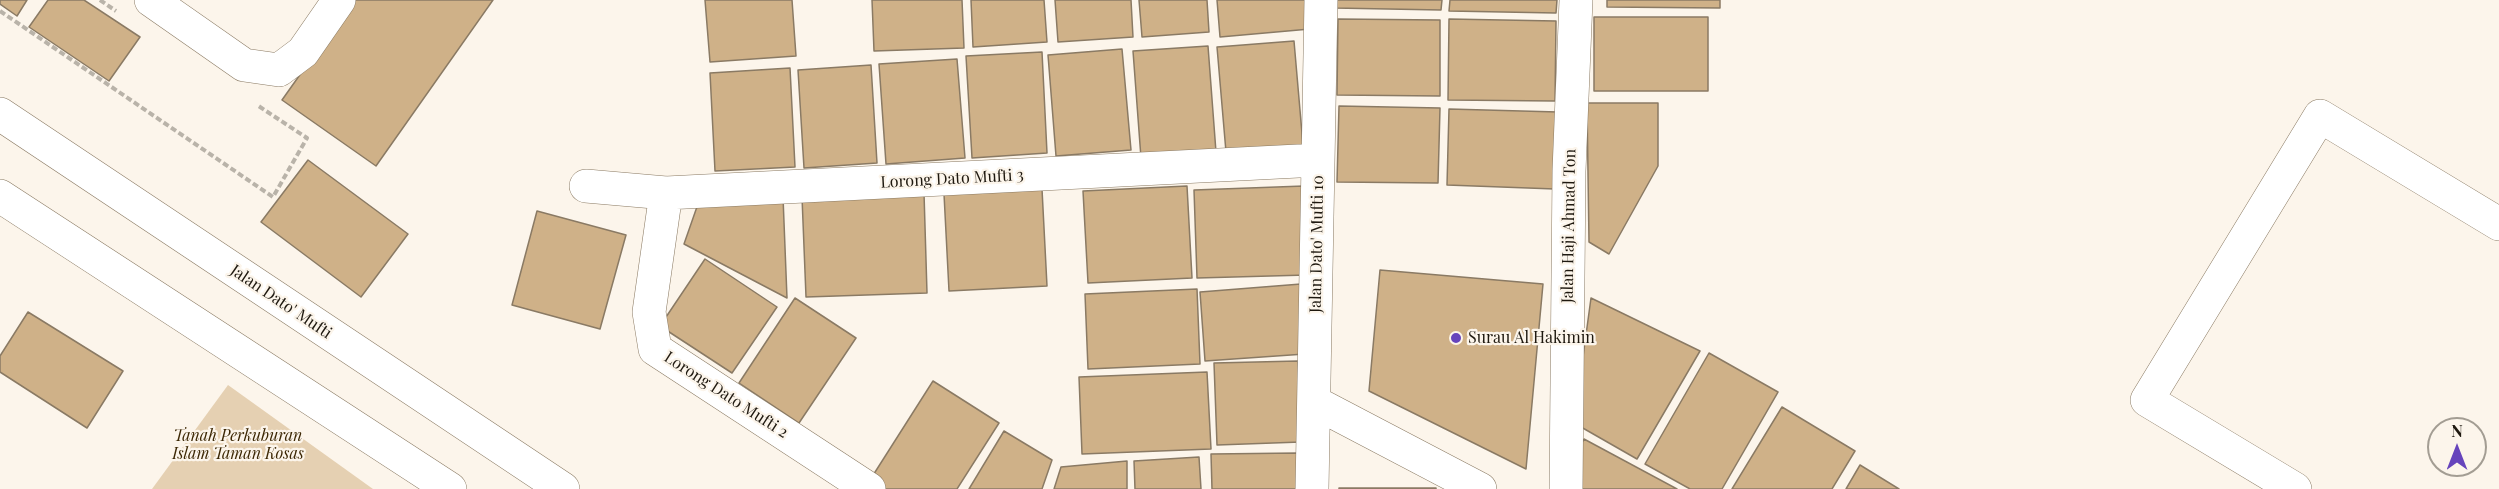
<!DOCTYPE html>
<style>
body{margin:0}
#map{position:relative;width:2499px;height:489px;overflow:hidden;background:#fcf5eb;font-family:"Playfair Display",serif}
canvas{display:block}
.north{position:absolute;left:2427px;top:417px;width:60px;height:60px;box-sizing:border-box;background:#fcf5eb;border:2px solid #a39d93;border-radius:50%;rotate:0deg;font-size:16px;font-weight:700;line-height:24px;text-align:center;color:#1e180f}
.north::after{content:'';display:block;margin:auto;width:21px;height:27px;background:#6644bc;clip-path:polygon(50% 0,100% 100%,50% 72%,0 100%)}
</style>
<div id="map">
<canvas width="2499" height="489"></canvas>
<div class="north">N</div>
</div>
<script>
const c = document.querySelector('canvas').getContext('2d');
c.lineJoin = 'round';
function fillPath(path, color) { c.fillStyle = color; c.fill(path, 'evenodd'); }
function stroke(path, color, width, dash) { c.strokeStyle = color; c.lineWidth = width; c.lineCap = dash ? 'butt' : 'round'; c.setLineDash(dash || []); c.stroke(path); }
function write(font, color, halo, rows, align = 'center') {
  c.font = font + ' "Playfair Display",serif'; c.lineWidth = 4.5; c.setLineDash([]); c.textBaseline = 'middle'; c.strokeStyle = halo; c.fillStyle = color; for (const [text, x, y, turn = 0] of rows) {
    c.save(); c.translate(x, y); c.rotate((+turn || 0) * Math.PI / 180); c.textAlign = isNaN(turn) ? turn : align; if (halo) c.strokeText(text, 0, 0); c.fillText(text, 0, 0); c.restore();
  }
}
fillPath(new Path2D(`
 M 228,385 L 373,489 L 152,489 Z`), '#e5d0b2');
const building = new Path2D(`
 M 0,0 L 27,0 L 17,16 L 0,4 Z
 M 48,0 L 84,0 L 140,37 L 109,81 L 29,27 Z
 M 353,0 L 493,0 L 376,166 L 282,100 Z
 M 705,0 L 792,0 L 796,56 L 710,62 Z
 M 872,0 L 962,0 L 964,48 L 874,51 Z
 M 971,0 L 1044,0 L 1047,42 L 973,47 Z
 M 1055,0 L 1131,0 L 1133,37 L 1058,42 Z
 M 1139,0 L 1207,0 L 1209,32 L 1142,37 Z
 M 1217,0 L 1308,0 L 1310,29 L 1220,37 Z
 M 1334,0 L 1442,0 L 1441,10 L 1334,8 Z
 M 1450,0 L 1557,0 L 1556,13 L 1449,11 Z
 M 1607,0 L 1720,0 L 1720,8 L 1607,7 Z
 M 1594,17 L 1708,17 L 1708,91 L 1594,91 Z
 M 1338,19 L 1440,20 L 1440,96 L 1337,95 Z
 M 1449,19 L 1556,21 L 1555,101 L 1448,100 Z
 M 1294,41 L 1303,145 L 1226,152 L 1217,47 Z
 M 1208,46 L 1216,152 L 1141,158 L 1133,51 Z
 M 1122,49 L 1131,150 L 1056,156 L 1048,55 Z
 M 1042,52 L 1047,153 L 972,158 L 966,56 Z
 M 957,59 L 965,158 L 886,164 L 879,64 Z
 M 871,65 L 877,163 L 804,168 L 798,70 Z
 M 790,68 L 795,167 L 715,171 L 710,73 Z
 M 1587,103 L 1658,103 L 1658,166 L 1609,254 L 1589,242 Z
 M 1339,106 L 1440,108 L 1438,183 L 1337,182 Z
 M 1449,109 L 1558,112 L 1555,189 L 1447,185 Z
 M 308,160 L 408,234 L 361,297 L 261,222 Z
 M 1187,186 L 1192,278 L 1088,283 L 1083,191 Z
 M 1304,186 L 1307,275 L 1197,278 L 1194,190 Z
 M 1042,189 L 1047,286 L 949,291 L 944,194 Z
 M 924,193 L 927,293 L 806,297 L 802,197 Z
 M 783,197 L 787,298 L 684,244 L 699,201 Z
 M 537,211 L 626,235 L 600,329 L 512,305 Z
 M 705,259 L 777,307 L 732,373 L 660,326 Z
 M 1380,270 L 1543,284 L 1526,469 L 1369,391 Z
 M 1301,284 L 1305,354 L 1205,361 L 1200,292 Z
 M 1197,289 L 1200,364 L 1088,369 L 1085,294 Z
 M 795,298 L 856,338 L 799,423 L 739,383 Z
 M 1591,298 L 1700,351 L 1637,459 L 1574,423 Z
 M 28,312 L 123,371 L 87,428 L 0,372 L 0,356 Z
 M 1709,353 L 1778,392 L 1722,489 L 1690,489 L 1645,464 Z
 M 1298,361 L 1301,442 L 1217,445 L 1214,363 Z
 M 1207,372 L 1211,449 L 1082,454 L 1079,377 Z
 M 933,381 L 999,423 L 957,489 L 885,489 L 870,480 Z
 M 1782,407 L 1855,451 L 1832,489 L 1732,489 Z
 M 1004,431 L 1052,460 L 1042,489 L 969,489 Z
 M 1584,439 L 1677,489 L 1575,489 L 1571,464 Z
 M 1298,453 L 1299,489 L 1212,489 L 1211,454 Z
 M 1199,457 L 1201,489 L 1135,489 L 1134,461 Z
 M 1127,461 L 1127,489 L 1054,489 L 1061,467 Z
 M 1860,465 L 1899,489 L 1846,489 Z
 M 1339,488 L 1436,488 L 1436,489 L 1339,489 Z`);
fillPath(building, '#cfb188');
stroke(building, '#8a7a64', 1.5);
const minor = new Path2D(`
 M 151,0 L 244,65 L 279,70 L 303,52 L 339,0
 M 0,114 L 563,489
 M 586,186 L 666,193 L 1318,160
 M 666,193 L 649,312 L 655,349 L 869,489
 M 0,196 L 450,489
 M 1314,402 L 1480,489
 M 1312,489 L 1321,0
 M 1566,489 L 1569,171 L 1576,0
 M 2295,489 L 2147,400 L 2320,116 L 2499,224`);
stroke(minor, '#8a7a63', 34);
stroke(new Path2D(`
 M 100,0 L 116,11
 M 0,11 L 273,197 L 307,138 L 257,105`), '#b9b3a9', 4, [6, 3]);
stroke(minor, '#fff', 33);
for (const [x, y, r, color] of [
 [1456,338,6,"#6644bc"]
]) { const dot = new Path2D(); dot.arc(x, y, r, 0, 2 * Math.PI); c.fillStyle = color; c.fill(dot); stroke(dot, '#fcf5eb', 2); }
write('16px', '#1e180f', '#fcf5eb', [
 ["Lorong Dato Mufti 3",952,179,-3],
 ["Jalan Haji Ahmad Ton",1569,226,-89],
 ["Jalan Dato' Mufti 10",1317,244,-89],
 ["Jalan Dato' Mufti",281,302,34],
 ["Lorong Dato Mufti 2",726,395,33]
]);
write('16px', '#1e180f', '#fcf5eb', [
 ["Surau Al Hakimin",1468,338]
], 'left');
write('italic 16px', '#3c2704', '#fcf5eb', [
 ["Tanah Perkuburan",238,436],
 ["Islam Taman Kosas",238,454]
]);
</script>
